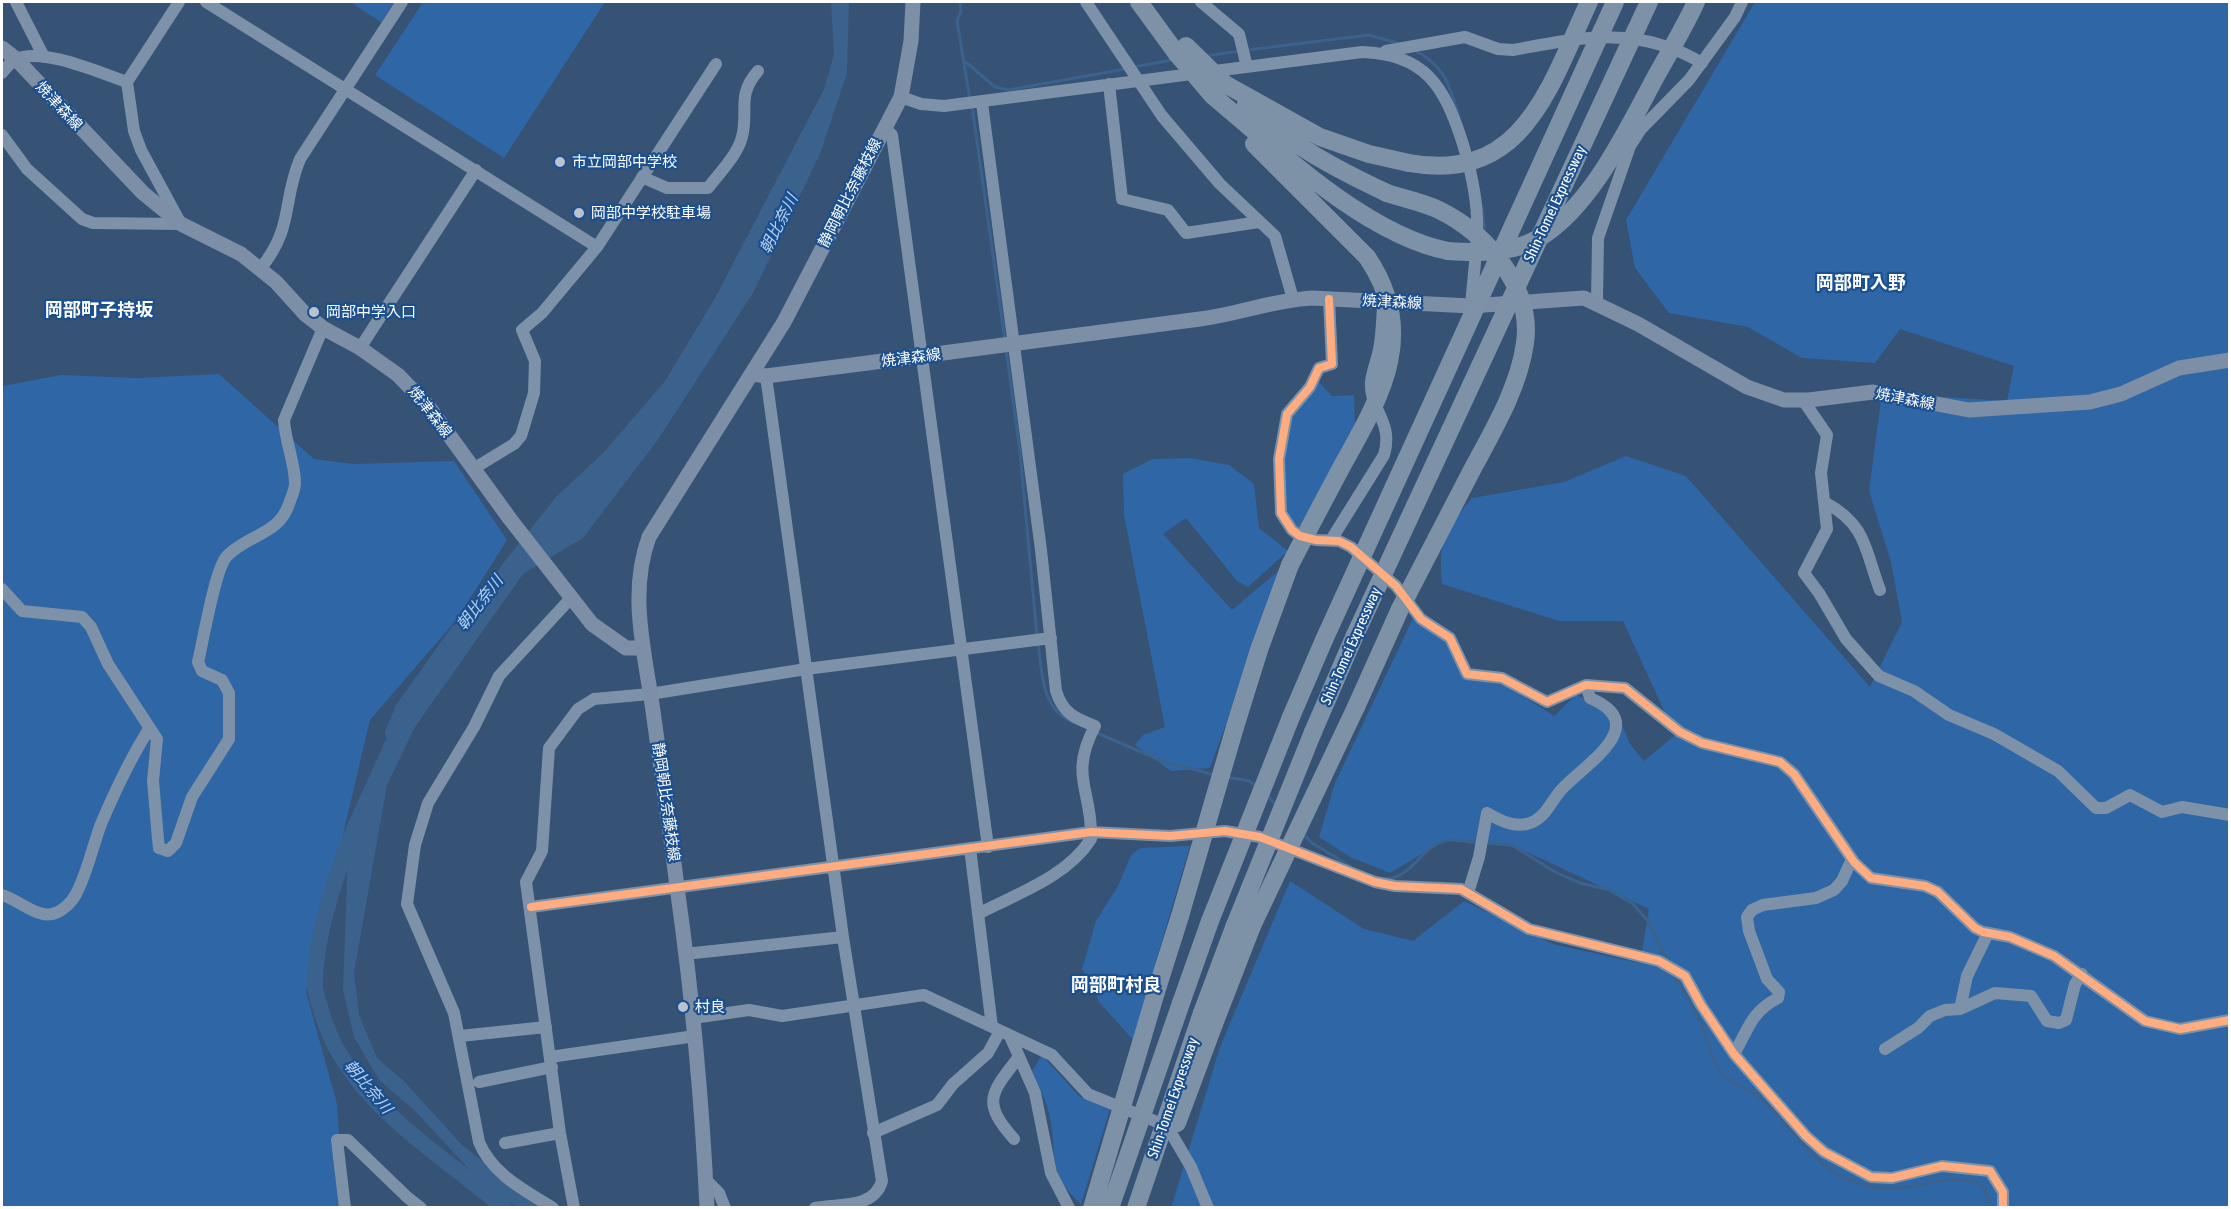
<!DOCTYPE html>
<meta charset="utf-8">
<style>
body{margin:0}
#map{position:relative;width:2231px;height:1209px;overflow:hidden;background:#365274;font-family:"Asap Condensed",sans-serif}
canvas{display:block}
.frame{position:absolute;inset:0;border:3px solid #fff;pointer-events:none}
</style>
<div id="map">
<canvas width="2231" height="1209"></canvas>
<div class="frame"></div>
</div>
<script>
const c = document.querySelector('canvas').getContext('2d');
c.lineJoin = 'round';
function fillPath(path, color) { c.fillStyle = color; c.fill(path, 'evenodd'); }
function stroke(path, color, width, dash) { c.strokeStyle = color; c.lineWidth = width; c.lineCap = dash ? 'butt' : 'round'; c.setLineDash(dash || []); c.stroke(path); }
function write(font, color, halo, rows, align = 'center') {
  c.font = font + ' "Asap Condensed","Noto Sans JP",sans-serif'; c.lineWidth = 4.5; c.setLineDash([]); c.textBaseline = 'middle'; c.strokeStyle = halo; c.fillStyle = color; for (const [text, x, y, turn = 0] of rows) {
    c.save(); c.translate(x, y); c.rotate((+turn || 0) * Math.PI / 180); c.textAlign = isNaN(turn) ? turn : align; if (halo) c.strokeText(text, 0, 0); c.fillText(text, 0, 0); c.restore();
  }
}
fillPath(new Path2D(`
 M 350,2 L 395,2 L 381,22 Z
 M 423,2 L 605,2 L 504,158 L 375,75 Z
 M 1755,2 L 2229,2 L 2229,1207 L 1171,1208 L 1220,1047 L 1290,881 L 1364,929 L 1413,941 L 1464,901 L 1553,944 L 1640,963 L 1649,909 L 1516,847 L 1445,840 L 1390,873 L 1350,857 L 1319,837 L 1335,783 L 1413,618 L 1446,639 L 1464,676 L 1507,686 L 1554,716 L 1576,695 L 1617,712 L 1630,744 L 1644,761 L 1675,735 L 1623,621 L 1559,621 L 1442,584 C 1438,541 1445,531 1472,498 L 1564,482 L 1626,456 L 1686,476 L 1870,687 L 1902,622 L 1891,562 L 1869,491 L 1882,393 L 2007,401 L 2014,366 L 1900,329 L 1875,363 L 1802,358 L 1748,327 L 1669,313 L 1635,268 L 1626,220 Z
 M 219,374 L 314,459 L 353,464 L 454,461 L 507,540 L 457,619 L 370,720 L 306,992 L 337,1104 L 344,1207 L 2,1208 L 2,386 L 61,375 L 138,378 Z
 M 1317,380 L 1332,396 L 1354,395 L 1355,430 L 1300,533 L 1284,509 L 1282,456 L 1291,409 Z
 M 1190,458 L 1229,465 L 1254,484 L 1259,528 L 1288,551 L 1248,587 L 1237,581 L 1186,518 L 1163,534 L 1232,610 L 1283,567 L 1210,768 L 1171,771 L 1135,745 L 1143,735 L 1165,727 L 1124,515 L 1123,474 L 1153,459 Z
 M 1190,846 L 1133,1040 L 1099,1002 L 1093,985 L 1082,969 L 1096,921 L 1118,886 L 1131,855 L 1140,848 Z
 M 1042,1055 L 1079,1096 L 1110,1109 L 1081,1204 C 1043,1170 1060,1148 1047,1106 C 1043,1094 1037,1083 1032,1071 Z`), '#2f66a5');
fillPath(new Path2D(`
 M 831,2 L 849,2 L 847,73 L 820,154 L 753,293 L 657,441 L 583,538 L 523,574 L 415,727 L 387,785 L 354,973 L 359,1015 L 377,1058 L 404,1081 L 462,1145 L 542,1207 L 516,1207 L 478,1179 L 415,1111 L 379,1080 L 354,1037 L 343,990 L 349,821 L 392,726 L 504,562 L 556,497 L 604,452 L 665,381 L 715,298 L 824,89 L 834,55 Z`), '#3b618d');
stroke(new Path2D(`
 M 960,2 L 961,11 L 957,21 L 970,100
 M 1247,50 L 1369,35 L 1400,44
 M 1414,50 C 1445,66 1449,84 1459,116
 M 1205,56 L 1240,51
 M 966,62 L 995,87 L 1008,90 L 1125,69
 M 1134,67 L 1172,60
 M 972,106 L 1005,340
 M 1482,206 L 1485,235
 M 1006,350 L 1020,452 L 1037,636
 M 1038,642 C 1042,674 1041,709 1074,723
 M 1097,733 L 1162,761 L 1215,775
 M 1227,777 L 1249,781 L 1257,787
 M 1267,795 L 1277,806
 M 1304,835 L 1312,843 L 1350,866
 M 1485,843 L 1512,845 L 1555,872 L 1580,883 L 1609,890 L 1633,904 L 1648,921 L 1667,961
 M 1384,879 C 1413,878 1420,848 1444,841 C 1455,838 1467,842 1478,843
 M 1674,975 C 1682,990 1692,1002 1699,1018 C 1707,1035 1709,1054 1719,1070 C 1728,1083 1748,1088 1760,1098 C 1807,1138 1816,1183 1886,1188 C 1916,1191 1958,1169 1984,1187 L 1989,1201`), '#3b618d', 3);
stroke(new Path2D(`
 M 393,733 L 403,709 L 458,632
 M 356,824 C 337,871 314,937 315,988 C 316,996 320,1006 322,1014 C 348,1101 439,1152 504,1208`), '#3b618d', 16);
stroke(new Path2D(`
 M 16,2 L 44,57
 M 206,2 L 597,247
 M 1086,2 L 1162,116 L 1220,184 L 1275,236 L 1293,299
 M 1201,2 L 1239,34 L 1247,67
 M 1386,51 L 1465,37 L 1498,49 L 1513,50 C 1582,37 1639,25 1702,63
 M 2,73 C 5,69 11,62 16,59 C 43,47 100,73 127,82
 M 1109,84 L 1122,199 L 1168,210 L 1186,233 L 1259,222
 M 901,97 L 921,104 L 944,106 L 1362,52 C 1425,54 1444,86 1462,141 C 1470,167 1476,191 1477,218 C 1478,247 1473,277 1471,306
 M 885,128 L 892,135 L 988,847
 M 2,135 L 27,169 L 82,219 L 93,223 L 181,224 L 141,150 L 134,131 L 127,82 L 179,2
 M 642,177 L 667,188 L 708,188 C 719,173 737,156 742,137 C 749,110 736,96 758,71
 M 261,268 C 294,227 282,202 300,159 L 402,2
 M 1329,299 L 1332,364 L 1319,368 L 1310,387 L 1287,414 L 1279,459 L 1281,513 L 1292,530 L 1300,536 L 1316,540 L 1339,541 L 1351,547 L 1396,586 L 1421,619 L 1450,638 L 1467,674 L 1502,678 L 1547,702 L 1586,685 L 1625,688 L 1680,732 L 1702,743 L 1780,762 L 1794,774 L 1854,862 L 1871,878 L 1925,886 L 1938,892 L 1975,928 L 1983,932 L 2010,937 L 2054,956 L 2145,1021 L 2180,1029 L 2230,1020
 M 1597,302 L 1598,238 L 1630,146 L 1641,129 L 1689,80 L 1735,17 L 1742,2
 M 360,348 L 476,170
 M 766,376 L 843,937 L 882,1181 C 874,1209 840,1203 815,1208
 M 1803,400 L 1827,435 L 1821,473 L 1827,529 L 1804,573 L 1819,593 L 1846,639 L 1879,676 L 1914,691 L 1949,715 L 1994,734 L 2058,771 L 2096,808 L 2106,808 L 2130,795 L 2162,812 L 2182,807 L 2230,815
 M 473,469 L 514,444 L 521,436 L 534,393 L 535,361 L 522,330 L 542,313 L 597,247 L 716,64
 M 1826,503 C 1867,525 1865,551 1880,590
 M 1331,540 L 1384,455 C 1394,421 1369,410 1371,382 C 1372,371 1377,360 1379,349 C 1382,335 1382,321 1383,306
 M 2,589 L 22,611 L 82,617 L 91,627 L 108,664 L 157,739 L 153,781 L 158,839 L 159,848 L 168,851 L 176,843 L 192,797 L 229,739 L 229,693 L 222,680 L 202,671 L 198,662 C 203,642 215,568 227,556 C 249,533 280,536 290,501 C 292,496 295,489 295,483 C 295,463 285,441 284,420 L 323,328
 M 970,848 L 992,1027
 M 1468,893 L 1479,857 L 1487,813 C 1500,820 1511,827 1527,824 C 1546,819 1550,802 1562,789 C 1585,764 1653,725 1590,698 L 1586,685
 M 2,895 C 17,899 37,918 52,914 C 62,912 72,902 76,894 C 87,874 93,845 101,824 C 115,791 130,759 149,729
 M 531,907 L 1091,832 L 1170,836 L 1225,831 L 1260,837 L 1375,882 L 1395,886 L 1461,889 L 1529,929 L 1659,961 L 1685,976 L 1701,1005 L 1734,1054 L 1806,1136 L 1824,1152 L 1871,1177 L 1892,1178 L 1942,1166 L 1990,1171 L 2003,1192 L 2003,1208
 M 978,914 C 1016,894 1067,877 1091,839 C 1093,791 1068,777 1095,726 C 1074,718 1063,713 1056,691 L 1041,550 L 982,103
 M 685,954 L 843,937
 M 1960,1009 L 1967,976 L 1988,933
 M 693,1018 L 749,1010 L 782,1016 L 924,995 L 1052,1055 L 1088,1094 L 1167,1126 L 1191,1167 L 1208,1208
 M 460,1036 L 546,1027
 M 1010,1036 L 1035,1093 L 1051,1173 L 1069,1208
 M 1885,1049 L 1918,1028 L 1930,1016 L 1945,1010 L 1960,1009 L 1995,993 L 2031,996 L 2047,1021 L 2059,1023 L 2066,1020 L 2075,984 L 2082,974
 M 1734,1054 C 1749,1028 1751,1012 1778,998 L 1779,992 L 1767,979 L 1749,931 L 1747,917 L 1752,910 L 1763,905 L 1816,898 L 1834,890 L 1842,881 L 1852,859
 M 550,1057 L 695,1036
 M 479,1082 L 552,1067
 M 873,1133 L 937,1105 L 953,1084 L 988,1053 L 1000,1031
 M 1014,1139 C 981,1102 991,1093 1018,1058
 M 505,1143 L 560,1133
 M 706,1180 L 719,1193 L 725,1208
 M 345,1208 L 337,1140 L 348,1140 L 407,1197 L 421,1208
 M 553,1208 C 524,1190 492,1174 479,1142 L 454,1013 L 407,904 L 415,845 L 428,803 L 474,727 L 499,676 L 571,598
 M 574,1208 L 560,1133 L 526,882 L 542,851 L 549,748 L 578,709 L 594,699 L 650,694 L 806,669 L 1051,638`), '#7d92a8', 12);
stroke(new Path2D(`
 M 2,48 L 16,59 L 143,193 L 181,224 L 241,254 L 276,282 L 305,314 L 323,328 L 360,348 L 398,375 L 428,406 L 510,519 L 592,624 L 626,648 L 643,648
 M 753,374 L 766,376 C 911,358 1056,337 1200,319 C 1238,314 1274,300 1312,298 L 1471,306 L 1584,298 L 1638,324 L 1747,387 L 1784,400 L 1809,400 L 1873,392 L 1969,410 L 2090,402 L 2121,394 L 2179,368 L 2230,360
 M 707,1208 C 702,1100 692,993 677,887 C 670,828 661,770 653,711 C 645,653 628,594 649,537 L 784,322 L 901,97 L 911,41 L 913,2`), '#7d8ea7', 15);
stroke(new Path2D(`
 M 1139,2 L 1177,54
 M 1225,84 L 1320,137 L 1369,154 L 1409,163
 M 1212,95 C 1275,148 1366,235 1448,251
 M 1246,104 C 1287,143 1336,169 1387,193
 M 1254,144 L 1367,257
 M 1356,707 L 1400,609
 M 1291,717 L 1324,640
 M 1235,727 L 1259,650 L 1290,565
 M 1313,732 L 1355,635
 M 1156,992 L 1180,916
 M 1181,1003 L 1210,921
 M 1202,1013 L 1235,925
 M 1214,1024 L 1252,926`), '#7e92a7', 18);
stroke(new Path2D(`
 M 1186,46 L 1225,84
 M 1177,54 L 1212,95
 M 1409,163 C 1524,184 1550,85 1589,2
 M 1387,193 C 1404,199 1423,202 1439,210 C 1486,233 1533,287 1525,343 C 1519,387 1494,429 1473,468 C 1449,515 1424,562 1400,609
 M 1448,251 C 1477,253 1510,254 1537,239 C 1590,209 1627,130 1655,78 C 1669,53 1684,28 1696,2
 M 1290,565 C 1307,532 1324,500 1341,468 C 1381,396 1419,334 1367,257
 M 1355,635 L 1649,2
 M 1324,640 L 1615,2
 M 1180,916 L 1235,727
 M 1210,921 L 1291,717
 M 1235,925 L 1313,732
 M 1252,926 L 1356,707
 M 1177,1123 L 1214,1024
 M 1092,1208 L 1156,992
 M 1110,1208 L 1181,1003
 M 1136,1208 L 1202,1013`), '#7e92a7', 18);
stroke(new Path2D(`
 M 1329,299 L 1332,364 L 1319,368 L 1310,387 L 1287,414 L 1279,459 L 1281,513 L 1292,530 L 1300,536 L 1316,540 L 1339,541 L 1351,547 L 1396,586 L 1421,619 L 1450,638 L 1467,674 L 1502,678 L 1547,702 L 1586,685 L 1625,688 L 1680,732 L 1702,743 L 1780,762 L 1794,774 L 1854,862 L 1871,878 L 1925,886 L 1938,892 L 1975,928 L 1983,932 L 2010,937 L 2054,956 L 2145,1021 L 2180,1029 L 2230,1020
 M 531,907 L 1091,832 L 1170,836 L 1225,831 L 1260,837 L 1375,882 L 1395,886 L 1461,889 L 1529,929 L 1659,961 L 1685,976 L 1701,1005 L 1734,1054 L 1806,1136 L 1824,1152 L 1871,1177 L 1892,1178 L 1942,1166 L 1990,1171 L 2003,1192 L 2003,1208`), '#ffac80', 8);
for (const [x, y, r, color] of [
 [560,162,6,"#b9c2ce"],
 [579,213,6,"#b9c2ce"],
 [314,312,6,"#b9c2ce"],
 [683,1007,6,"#b9c2ce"]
]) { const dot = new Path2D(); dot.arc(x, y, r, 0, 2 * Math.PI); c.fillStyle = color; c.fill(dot); stroke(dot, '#1b4f8f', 2); }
write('15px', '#fff', '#1b4f8f', [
 ["焼津森線",59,106,47],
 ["静岡朝比奈藤枝線",850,193,-63],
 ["Shin-Tomei Expressway",1555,204,-65],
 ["焼津森線",1392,302,3],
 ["焼津森線",911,358,-7],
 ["焼津森線",1905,399,11],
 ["焼津森線",430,412,52],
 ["Shin-Tomei Expressway",1351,646,-66],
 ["静岡朝比奈藤枝線",666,802,82],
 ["Shin-Tomei Expressway",1173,1098,-71]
]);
write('15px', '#fff', '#1b4f8f', [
 ["市立岡部中学校",572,162],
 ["岡部中学校駐車場",591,213],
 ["岡部中学入口",326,312],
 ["村良",695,1007]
], 'left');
write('italic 16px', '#b5d3f5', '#1b4f8f', [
 ["朝比奈川",779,224,-63],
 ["朝比奈川",480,603,-52],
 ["朝比奈川",368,1087,50]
]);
write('bold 18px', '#fff', '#1b4f8f', [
 ["岡部町入野",1861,283],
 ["岡部町子持坂",99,310],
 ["岡部町村良",1116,985]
]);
</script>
